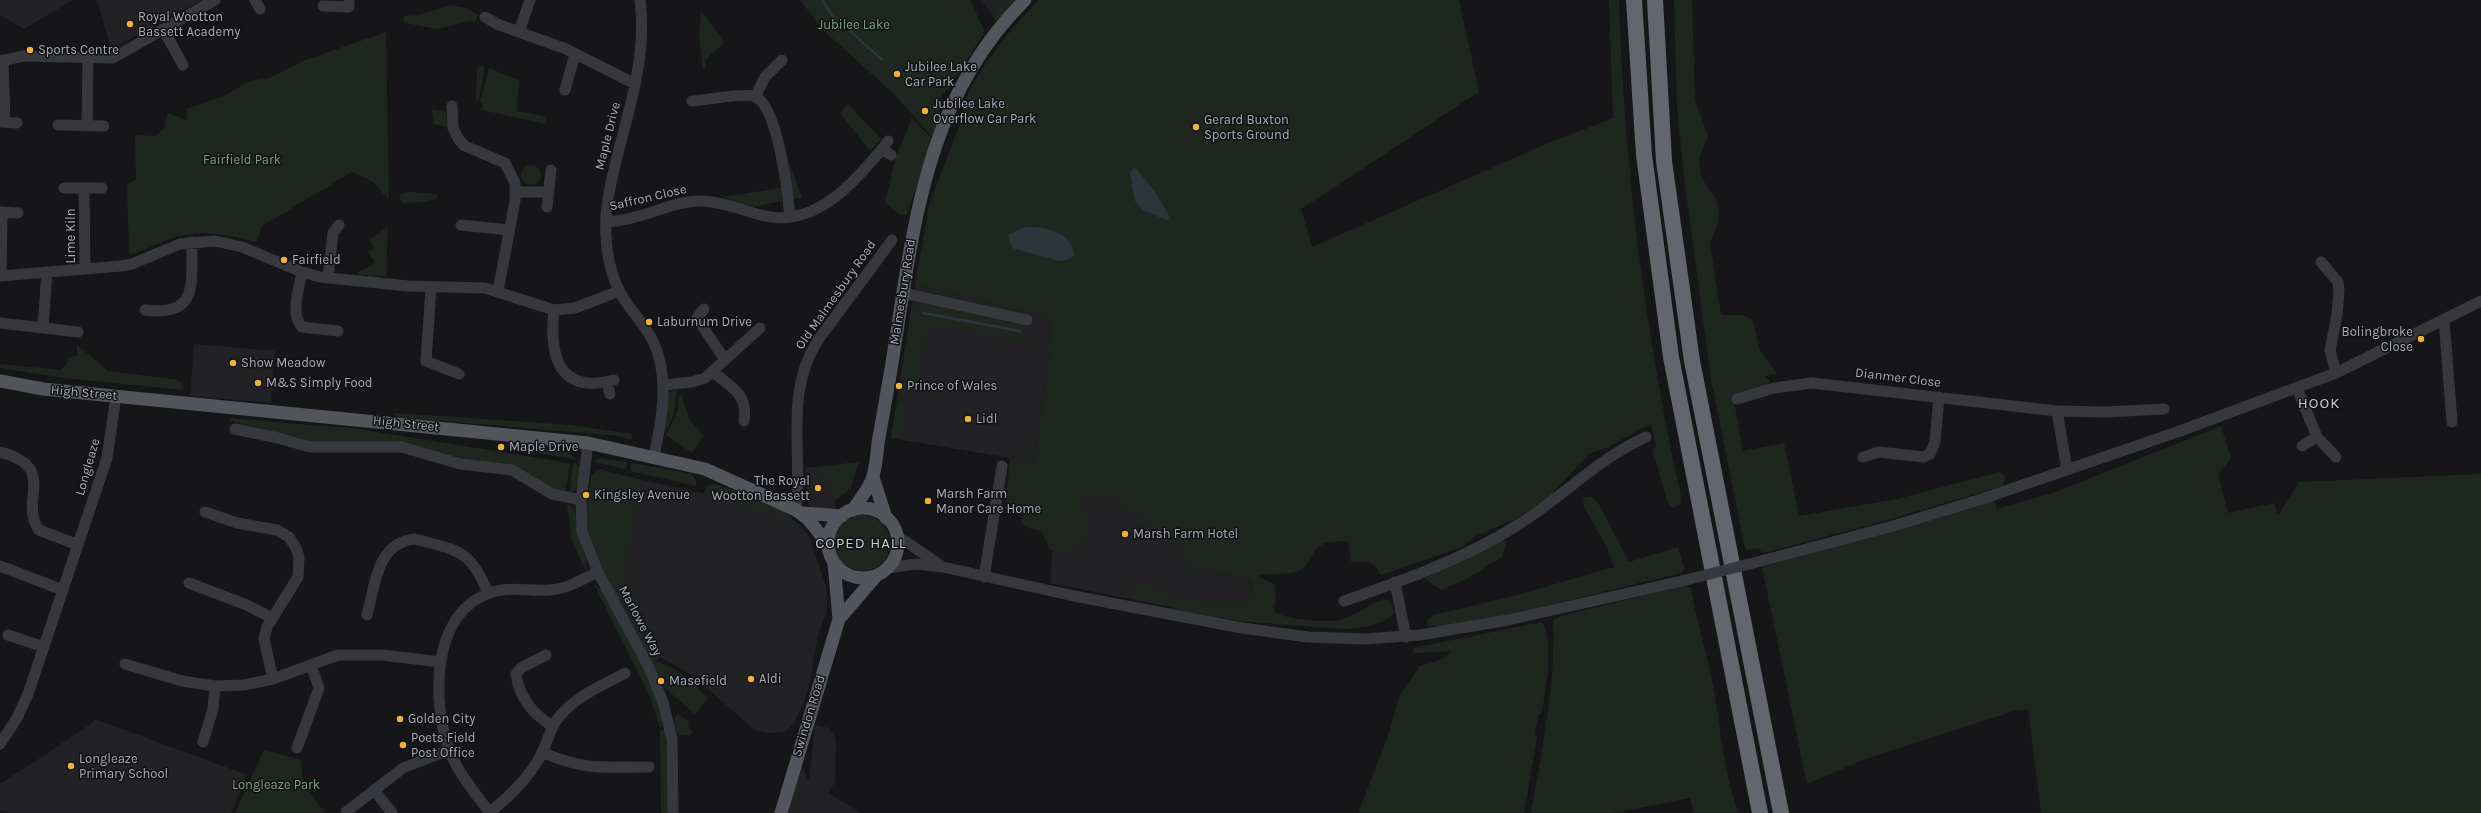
<!DOCTYPE html>
<style>
body{margin:0}
canvas{display:block;background:#161618}
</style>
<canvas width="2481" height="813"></canvas>
<script>
const c = document.querySelector('canvas').getContext('2d');
c.lineJoin = 'round';
function fillPath(path, color) { c.fillStyle = color; c.fill(path, 'evenodd'); }
function stroke(path, color, width, dash) { c.strokeStyle = color; c.lineWidth = width; c.lineCap = dash ? 'butt' : 'round'; c.setLineDash(dash || []); c.stroke(path); }
function write(font, color, halo, rows, align = 'center') {
  c.font = font + ' Karla,sans-serif'; c.lineWidth = 3; c.setLineDash([]); c.textBaseline = 'middle'; c.strokeStyle = halo; c.fillStyle = color; for (const [text, x, y, turn = 0] of rows) {
    c.save(); c.translate(x, y); c.rotate((+turn || 0) * Math.PI / 180); c.textAlign = isNaN(turn) ? turn : align; if (halo) c.strokeText(text, 0, 0); c.fillText(text, 0, 0); c.restore();
  }
}
fillPath(new Path2D(`
 M 0,0 L 73,0 L 24,29 L 0,15 Z
 M 97,0 L 202,0 L 111,49 Z
 M 982,0 L 1006,0 L 992,14 Z
 M 915,285 L 1051,318 L 1050,351 L 1034,462 L 891,438 Z
 M 194,344 L 275,351 L 271,403 L 190,396 Z
 M 859,462 L 850,489 L 834,501 L 836,509 L 827,511 L 809,508 L 805,468 Z
 M 642,480 L 742,502 L 781,514 L 799,524 L 809,536 L 827,590 L 827,610 L 818,635 L 810,683 L 802,706 L 794,723 L 785,732 L 766,733 L 755,730 L 692,675 L 661,657 L 622,574 Z
 M 1081,491 L 1119,494 L 1120,508 L 1135,511 L 1187,557 L 1195,568 L 1250,579 L 1253,594 L 1248,618 L 1239,621 L 1050,583 L 1055,521 Z
 M 95,719 L 247,775 L 231,813 L 9,813 L 0,810 L 0,784 L 48,753 L 92,723 Z
 M 815,725 L 829,728 L 836,739 L 835,782 L 828,793 L 860,813 L 786,813 L 801,766 L 809,781 Z`), '#222225');
fillPath(new Path2D(`
 M 800,0 L 970,0 L 984,30 L 983,35 L 948,89 L 935,104 L 941,114 L 933,138 L 894,94 L 823,30 Z
 M 1006,0 L 1021,0 L 999,22 L 995,22 L 992,14 Z
 M 1039,0 L 1459,0 L 1479,92 L 1301,209 L 1312,247 L 1544,145 L 1613,118 L 1609,0 L 1619,0 C 1624,167 1645,333 1681,496 L 1680,504 L 1672,508 L 1668,504 L 1653,450 L 1656,445 L 1651,424 L 1604,449 L 1590,453 L 1548,498 L 1513,520 L 1476,536 L 1462,547 L 1381,575 C 1374,561 1366,560 1351,562 L 1348,541 C 1340,541 1330,541 1323,544 C 1312,549 1311,564 1300,570 C 1287,577 1272,571 1257,576 L 1274,584 L 1276,596 L 1273,610 C 1281,620 1326,623 1339,620 C 1355,616 1369,604 1384,599 L 1391,601 L 1394,613 L 1386,620 L 1370,626 L 1348,629 L 1313,627 L 1239,621 L 1181,611 L 1156,602 L 1137,601 L 1131,597 L 1130,591 L 1135,587 L 1148,587 L 1200,604 L 1251,604 L 1252,584 L 1250,579 L 1195,568 L 1190,565 L 1187,557 L 1135,511 L 1117,508 L 1117,495 L 1107,495 L 1098,501 L 1098,498 L 1082,496 L 1081,507 L 1086,507 L 1085,524 L 1087,524 L 1083,545 C 1070,551 1062,556 1049,549 C 1041,519 1034,536 1021,523 L 1023,515 L 1005,511 L 1010,458 L 1034,462 L 1050,351 L 1051,318 L 915,285 L 929,205 L 962,118 C 961,87 1016,22 1039,0 Z
 M 1674,0 L 1692,0 L 1695,101 L 1707,133 L 1707,139 L 1699,158 L 1701,177 L 1717,201 L 1719,212 L 1718,222 L 1710,244 L 1721,315 L 1741,315 L 1753,320 L 1760,351 L 1777,373 L 1765,376 L 1769,380 L 1769,384 L 1733,396 L 1743,451 L 1784,443 L 1799,516 L 1897,499 L 2000,472 L 2004,475 L 2005,480 L 2002,486 L 1877,523 L 1763,553 L 1758,548 L 1747,550 L 1745,548 L 1711,379 L 1684,176 L 1677,108 Z
 M 450,5 L 467,8 L 478,15 L 475,22 L 470,21 L 437,29 L 405,23 L 403,20 L 404,16 L 419,15 Z
 M 701,11 L 725,42 L 705,60 L 706,68 L 703,69 L 699,37 Z
 M 386,32 L 389,200 L 372,181 L 352,172 L 262,226 L 256,242 C 226,234 197,228 167,240 C 154,245 143,252 129,254 L 127,185 L 136,179 L 135,135 L 155,136 L 165,128 L 167,113 L 186,120 L 187,109 L 224,96 L 250,81 L 270,78 L 303,61 Z
 M 479,66 L 485,67 L 478,102 L 476,102 L 477,70 Z
 M 489,68 L 519,80 L 517,111 L 547,117 L 546,124 L 482,110 L 483,103 L 480,102 Z
 M 848,104 L 881,139 L 870,151 L 840,113 Z
 M 432,109 L 445,112 L 449,127 L 434,124 Z
 M 912,118 L 932,139 L 907,215 L 900,215 L 885,203 L 895,159 Z
 M521 175a10 10 0 1 1 20 0a10 10 0 1 1-20 0Z
 M 789,167 L 791,167 L 802,198 L 792,199 Z
 M 781,188 L 782,201 L 753,207 L 723,197 Z
 M 410,192 L 436,194 L 438,198 L 425,202 L 402,203 L 399,198 L 401,193 Z
 M 388,227 L 386,277 L 356,274 L 375,262 L 368,251 L 374,248 L 369,240 Z
 M 929,304 L 1020,322 L 1027,329 L 1028,342 L 935,326 L 934,332 L 926,331 L 916,386 L 907,398 L 898,397 L 910,316 L 916,308 Z
 M 77,345 L 108,371 L 178,380 L 184,386 L 183,390 L 63,378 L 0,368 L 0,364 L 61,370 L 66,365 L 69,357 L 77,356 Z
 M 677,387 L 674,414 L 664,435 L 662,435 L 669,393 Z
 M 681,394 L 689,419 L 704,436 L 692,453 L 666,435 L 678,411 L 679,395 Z
 M 897,402 L 906,403 L 902,440 L 891,438 Z
 M 394,413 L 571,425 L 632,434 L 631,440 L 620,436 L 397,417 Z
 M 229,418 L 358,429 L 563,462 L 570,464 L 565,493 L 561,495 L 514,469 L 467,461 L 417,447 L 305,443 L 257,427 L 230,421 Z
 M 2221,426 L 2231,458 L 2218,474 L 2228,513 L 2274,503 L 2278,515 L 2299,482 L 2481,474 L 2481,813 L 2041,813 L 2028,709 L 2014,711 L 1865,759 L 1807,784 L 1762,567 L 1995,500 L 1997,509 L 2053,493 Z
 M 508,447 L 567,452 L 578,460 L 510,448 Z
 M 599,458 L 627,462 L 626,469 L 594,462 Z
 M 859,462 L 850,489 L 834,501 L 828,477 L 820,478 L 819,467 Z
 M 573,463 L 581,466 C 579,476 580,491 569,493 Z
 M 632,463 L 692,474 L 696,481 L 696,486 L 630,471 Z
 M 599,469 L 642,480 L 623,574 L 661,657 L 655,661 C 676,666 693,683 708,698 L 695,714 L 665,688 L 660,677 L 658,678 L 598,561 L 588,534 L 586,514 L 591,475 Z
 M 713,484 C 730,489 785,505 793,521 L 739,503 L 704,494 L 707,486 Z
 M 1586,497 L 1592,497 L 1600,506 L 1629,562 L 1678,547 L 1684,568 L 1681,573 L 1512,614 L 1449,626 L 1428,626 L 1427,621 L 1433,615 L 1514,596 L 1614,567 L 1607,548 L 1584,506 L 1583,500 Z
 M 567,503 L 575,510 L 578,537 L 587,561 L 586,572 L 571,537 Z
 M834 543a28 28 0 1 1 56 0a28 28 0 1 1-56 0Z
 M 1502,539 L 1506,543 L 1502,557 L 1466,579 L 1441,590 L 1424,578 Z
 M 594,584 L 604,592 L 653,689 L 663,721 L 661,722 L 662,727 L 660,728 L 650,696 Z
 M 1686,585 L 1691,588 C 1696,619 1706,650 1712,681 C 1721,725 1722,771 1739,813 L 1694,813 L 1690,798 L 1614,813 L 1531,813 C 1542,749 1556,685 1553,620 L 1561,616 Z
 M 1542,622 C 1554,643 1546,688 1542,712 L 1538,715 L 1535,733 L 1537,738 L 1524,813 L 1358,813 L 1387,739 L 1400,695 L 1420,666 C 1433,662 1443,661 1452,651 L 1413,653 L 1413,648 Z
 M 678,714 L 689,722 L 688,727 L 693,732 L 691,735 L 682,735 L 676,731 L 674,718 Z
 M 666,730 L 668,813 L 661,813 L 660,731 Z
 M 264,750 L 301,760 L 303,783 L 325,813 L 235,813 Z`), '#1e261f');
fillPath(new Path2D(`
 M 1133,168 L 1135,168 L 1154,190 L 1169,216 L 1168,221 L 1143,210 L 1135,201 L 1130,173 Z
 M 1024,227 C 1043,226 1073,231 1074,255 L 1070,259 L 1059,261 L 1012,248 L 1008,235 Z`), '#2c353c');
stroke(new Path2D(`
 M 822,0 L 836,21 L 846,27 L 882,60
 M 923,313 L 1020,331`), '#2c353c', 2.5);
stroke(new Path2D(`
 M 255,0 L 260,9
 M 640,0 C 647,54 630,106 617,157 C 611,183 604,209 606,235 C 607,257 612,280 624,299 C 633,313 645,325 653,341 C 670,378 662,418 654,456
 M 323,6 L 349,7 L 349,0
 M 485,17 L 497,24 L 566,49 L 635,84
 M 163,29 L 183,65
 M 519,32 L 530,0
 M 3,60 L 5,122
 M 0,61 L 24,56 L 113,58 L 215,0
 M 565,90 L 575,54
 M 755,97 L 765,77 L 782,60
 M 692,101 C 706,100 742,93 754,96 C 778,104 788,195 790,217
 M 452,106 L 453,128 L 459,140 L 465,146 L 505,163 L 515,183 L 515,201 L 498,291
 M 0,122 L 17,123
 M 58,125 L 104,126
 M 87,126 L 88,58
 M 888,141 L 882,149 L 891,155
 M 64,188 L 102,188
 M 84,188 L 85,269
 M 516,192 L 548,192
 M 547,207 L 551,170
 M 0,212 L 18,213
 M 606,222 C 615,221 626,220 635,217 C 657,212 677,201 700,201 C 721,201 744,211 765,216 C 815,227 853,184 882,149
 M 461,225 L 509,230
 M 2321,262 L 2338,282 L 2339,290 L 2337,315 L 2330,350 L 2336,373
 M 302,272 C 299,288 290,314 302,327 L 338,331
 M 1,275 L 2,212
 M 0,276 L 121,266 L 132,264 L 180,244 L 215,241 L 242,247 L 302,272 L 320,277 L 408,286 L 485,288 L 554,310 L 575,308 L 619,291
 M 328,278 L 333,233 L 339,225
 M 431,288 L 426,361 L 459,374
 M 903,293 L 1027,320
 M 704,309 L 697,318 L 725,360
 M 145,310 C 200,317 191,282 192,242
 M 554,310 C 549,355 558,395 614,380
 M 2444,320 L 2452,422
 M 0,323 L 78,332
 M 43,327 L 47,272
 M 713,372 C 732,388 748,393 744,421
 M 607,382 L 610,394
 M 664,385 L 692,382 L 705,378 L 760,328
 M 2297,388 L 2317,437 L 2336,457
 M 1737,399 L 1774,388 L 1812,383 L 2057,411 L 2067,470
 M 2057,411 L 2105,412 L 2164,409
 M 235,429 L 278,438 L 310,447 L 402,447 L 460,464 L 512,470 L 552,494 L 581,500
 M 588,443 L 581,500 L 582,532 L 598,572 L 649,668 L 663,702 L 672,739 L 673,813
 M 2302,446 L 2317,437
 M 0,452 C 59,467 18,501 39,530 L 78,545
 M 1863,457 L 1879,452 L 1924,457 L 1930,454 L 1935,442 L 1939,397
 M 796,510 C 803,452 784,393 818,340 L 892,240
 M 205,512 L 237,523 L 277,530 L 289,537 L 296,548 L 299,557 L 298,577 L 267,627 L 264,639 L 273,679
 M 896,535 L 940,565
 M 1765,560 L 1893,526 L 1982,499 L 2180,431 L 2336,373 L 2481,301
 M 0,566 L 63,590
 M 887,568 L 916,564 L 943,567 L 1074,596 L 1242,628 L 1308,637 L 1365,639 L 1420,635 L 1508,620 L 1682,581
 M 984,577 L 1002,466
 M 1395,582 L 1406,637
 M 189,583 L 247,605 L 272,618
 M 1344,601 C 1402,581 1464,559 1516,526 C 1562,498 1597,459 1646,437
 M 367,615 C 375,585 377,542 415,539 C 459,551 470,549 488,593
 M 8,635 L 44,647
 M 546,655 L 521,668 L 516,674 C 519,697 533,714 552,726
 M 125,664 L 182,681 L 215,686 L 244,685 L 273,679 L 338,655 L 382,655 L 441,662
 M 203,742 L 213,709 L 215,686
 M 0,744 L 17,718 L 28,694 L 107,458 L 116,396
 M 297,748 L 319,688 L 311,665
 M 542,752 C 584,771 605,767 649,767
 M 374,790 L 392,813
 M 346,812 L 403,768 L 449,750
 M 490,812 C 511,795 529,778 542,753 C 548,741 550,728 559,717 C 576,696 602,686 625,673
 M 490,813 C 475,793 458,773 449,750 C 432,702 431,616 487,594 C 508,585 529,592 550,590 C 567,589 583,579 598,572`), '#37383d', 11);
stroke(new Path2D(`
 M 0,381 L 43,389 L 588,443 L 705,469 L 796,510 L 808,519 L 828,544
 M 873,477 L 886,518
 M828 543a35 35 0 1 1 70 0a35 35 0 1 1-70 0Z
 M 853,510 C 859,500 870,488 873,476 C 876,466 877,454 878,443 C 882,420 886,398 890,375 C 913,238 920,104 1025,0
 M 802,513 L 842,516
 M 839,619 L 877,575
 M 781,813 L 839,619 L 834,563`), '#53555c', 13);
stroke(new Path2D(`
 M 1634,0 L 1644,155 L 1671,357 L 1760,813
 M 1655,0 L 1664,161 L 1692,361 L 1781,813`), '#63666e', 16);
stroke(new Path2D(`
 M 1682,581 L 1765,560`), '#37383d', 11);
for (const [x, y, r, color] of [
 [130,24,4,"#f2b134"],
 [30,50,4,"#f2b134"],
 [897,74,4,"#f2b134"],
 [925,111,4,"#f2b134"],
 [1196,127,4,"#f2b134"],
 [284,260,4,"#f2b134"],
 [649,322,4,"#f2b134"],
 [2421,339,4,"#f2b134"],
 [233,363,4,"#f2b134"],
 [258,383,4,"#f2b134"],
 [899,386,4,"#f2b134"],
 [968,419,4,"#f2b134"],
 [501,447,4,"#f2b134"],
 [818,488,4,"#f2b134"],
 [586,495,4,"#f2b134"],
 [928,501,4,"#f2b134"],
 [1125,534,4,"#f2b134"],
 [751,679,4,"#f2b134"],
 [661,681,4,"#f2b134"],
 [400,719,4,"#f2b134"],
 [403,745,4,"#f2b134"],
 [71,766,4,"#f2b134"]
]) { const dot = new Path2D(); dot.arc(x, y, r, 0, 2 * Math.PI); c.fillStyle = color; c.fill(dot); stroke(dot, '#111113', 1.5); }
write('13px', '#a8adb8', '#111113', [
 ["Royal Wootton",138,17],
 ["Bassett Academy",138,32],
 ["Sports Centre",38,50],
 ["Jubilee Lake",905,67],
 ["Car Park",905,82],
 ["Jubilee Lake",933,104],
 ["Overflow Car Park",933,119],
 ["Gerard Buxton",1204,120],
 ["Sports Ground",1204,135],
 ["Fairfield",292,260],
 ["Laburnum Drive",657,322],
 ["Bolingbroke",2413,332,"right"],
 ["Close",2413,347,"right"],
 ["Show Meadow",241,363],
 ["M&S Simply Food",266,383],
 ["Prince of Wales",907,386],
 ["Lidl",976,419],
 ["Maple Drive",509,447],
 ["The Royal",810,481,"right"],
 ["Wootton Bassett",810,496,"right"],
 ["Marsh Farm",936,494],
 ["Manor Care Home",936,509],
 ["Kingsley Avenue",594,495],
 ["Marsh Farm Hotel",1133,534],
 ["Aldi",759,679],
 ["Masefield",669,681],
 ["Golden City",408,719],
 ["Poets Field",411,738],
 ["Post Office",411,753],
 ["Longleaze",79,759],
 ["Primary School",79,774]
], 'left');
write('13px', '#7fa381', '#111113', [
 ["Jubilee Lake",854,25],
 ["Fairfield Park",242,160],
 ["Longleaze Park",276,785]
]);
write('13px', '#a8adb8', '#111113', [
 ["Maple Drive",608,136,-76],
 ["Saffron Close",648,198,-13],
 ["Lime Kiln",71,236,-90],
 ["Malmesbury Road",903,292,-81],
 ["Old Malmesbury Road",836,295,-55],
 ["Dianmer Close",1898,378,7],
 ["High Street",84,393,5],
 ["High Street",406,424,6],
 ["Longleaze",88,467,-74],
 ["Marlowe Way",640,621,62],
 ["Swindon Road",809,716,-73]
]);
c.letterSpacing = '1px';
write('15px', '#c9ccd4', '#111113', [
 ["HOOK",2319,404],
 ["COPED HALL",861,544]
]);
c.letterSpacing = '0px';
</script>
